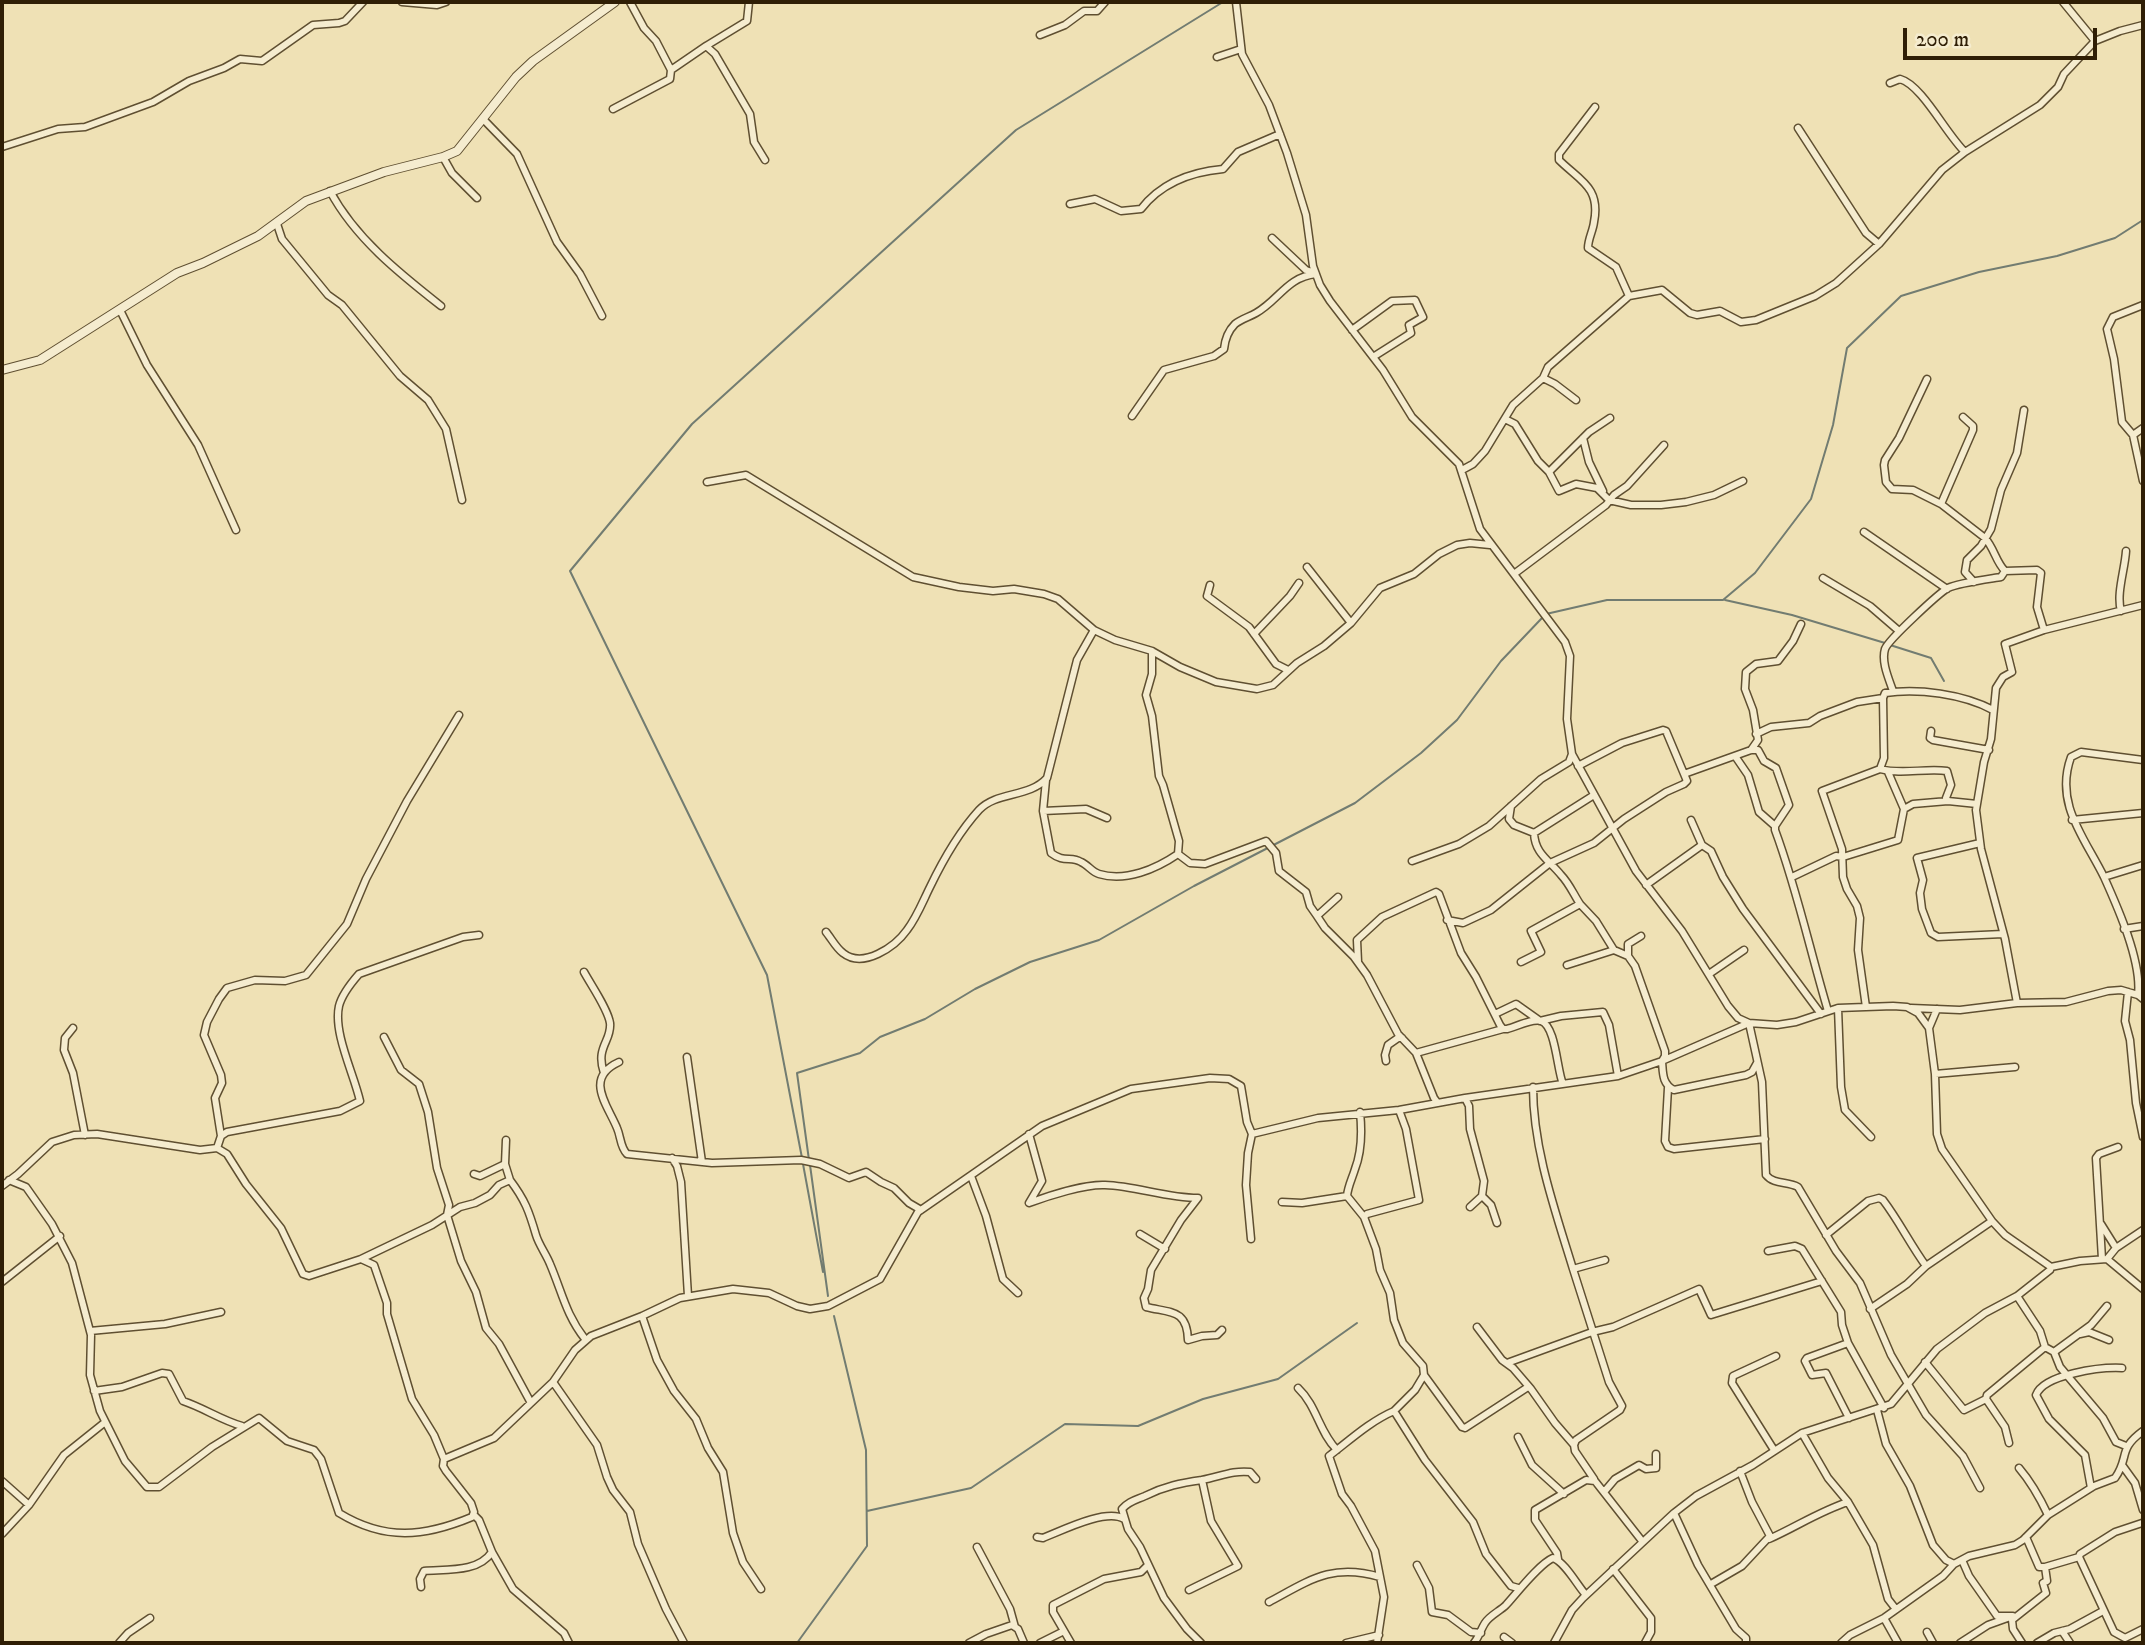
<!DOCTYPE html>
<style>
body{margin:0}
#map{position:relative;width:2145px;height:1645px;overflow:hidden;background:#efe1b5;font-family:"IM FELL DW Pica",serif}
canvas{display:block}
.frame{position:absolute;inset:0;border:4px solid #2f1e05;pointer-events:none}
.scale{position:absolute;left:1903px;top:28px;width:194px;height:32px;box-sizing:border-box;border:4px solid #2f1e05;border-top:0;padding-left:9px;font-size:21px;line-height:24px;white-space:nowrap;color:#2f1e05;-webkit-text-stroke:5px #f5eccf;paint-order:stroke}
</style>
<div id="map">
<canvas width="2145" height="1645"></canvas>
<div class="frame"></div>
<div class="scale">200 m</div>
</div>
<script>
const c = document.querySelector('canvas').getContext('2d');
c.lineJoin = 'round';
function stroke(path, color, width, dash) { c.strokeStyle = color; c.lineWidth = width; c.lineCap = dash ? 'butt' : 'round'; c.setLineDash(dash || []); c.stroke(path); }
stroke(new Path2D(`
 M 1725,600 L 1792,615 L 1885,643
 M 1546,614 L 1607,600 L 1723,600 L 1755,573 L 1811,499 L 1833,425 L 1847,348 L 1901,296 L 1979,272 L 2057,256 L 2115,238 L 2143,220
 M 1890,645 L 1931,658 L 1944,681
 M 802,1158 L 767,975 L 570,571 L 692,424 L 1016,130 L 1223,2
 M 809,1160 L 797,1073 L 860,1053 L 880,1037 L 925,1019 L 975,989 L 1030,962 L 1099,940 L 1194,886 L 1355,803 L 1421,753 L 1457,720 L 1501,661 L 1542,618
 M 803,1164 L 823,1272
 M 810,1165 L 828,1296
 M 867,1511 L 971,1488 L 1065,1424 L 1138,1426 L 1203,1399 L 1278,1379 L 1357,1323
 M 797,1643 L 867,1546 L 866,1450 L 834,1316`), '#727c71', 2);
const minor = new Path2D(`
 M 402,2 L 437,5 L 446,2
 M 630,2 L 644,28 L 656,41 L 671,70 L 706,46 L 715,54 L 750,114 L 754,142 L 765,160
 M 1236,2 L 1242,54 L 1269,105 L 1287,153 L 1306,215 L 1313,266 L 1320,285 L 1330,301 L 1383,370 L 1412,417 L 1459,464 L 1480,529 L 1565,642 L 1570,656 L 1567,719 L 1572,754 L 1636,871 L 1682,931 L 1728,1006 L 1738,1018 L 1749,1023 L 1777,1025 L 1796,1022 L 1838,1008 L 1893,1006 L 1907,1007 L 1918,1013 L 1929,1028 L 1935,1074 L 1937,1134 L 1942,1149 L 1992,1221 L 2005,1235 L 2051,1267 L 2080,1261 L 2107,1259 L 2143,1289
 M 2063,2 L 2095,41
 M 1040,35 L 1065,25 L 1084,11 L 1097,11 L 1105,2
 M 706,46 L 747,21 L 749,2
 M 1217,57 L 1241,49
 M 1890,83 L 1900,79 C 1922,85 1946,134 1965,152
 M 1595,107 L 1559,154 L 1559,160 C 1579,180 1601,187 1594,222 C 1593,231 1588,239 1588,248 L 1616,267 L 1629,296
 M 613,109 L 670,79 L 671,70
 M 484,120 L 517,154 L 557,242 L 580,274 L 602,316
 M 1798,128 L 1866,233 L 1879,244
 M 2,147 L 58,129 L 85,127 L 153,102 L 189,81 L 224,68 L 240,59 L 262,61 L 313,25 L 339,23 L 345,21 L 363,2
 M 443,157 L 452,173 L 477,198
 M 330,191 C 355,238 399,273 441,306
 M 1070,204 L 1095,199 L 1121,211 L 1141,209 C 1161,183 1190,172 1223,169 L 1238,152 L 1280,134
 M 277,224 L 282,239 L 328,295 L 342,305 L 400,376 L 428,400 L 446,429 L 462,500
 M 1272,238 L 1306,270 L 1312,272
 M 120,310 L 147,365 L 198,445 L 236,530
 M 1352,330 L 1392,301 L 1415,300 L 1423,317 L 1409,325 L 1411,333 L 1373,357
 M 1543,378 L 1555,384 L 1576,400
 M 1927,379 L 1899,438 L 1885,460 L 1884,465 L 1886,482 L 1892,489 L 1913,490 L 1941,504 L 1985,538 C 1994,548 1996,562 2005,571 L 2037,570 L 2041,573 L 2037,607 L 2044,630
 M 1132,416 L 1164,370 L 1214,356 L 1224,349 C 1225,339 1228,331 1235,324 C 1241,319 1249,317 1256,313 C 1279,300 1287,277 1316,274
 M 1505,419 L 1515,424 L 1538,461 L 1549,472 L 1559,491 L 1576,484 L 1597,488 L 1609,500 L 1631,505 L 1661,505 L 1686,502 L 1714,495 L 1743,481
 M 2143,428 L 2133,435 L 2143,481
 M 2133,435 L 2122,422 L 2114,359 L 2107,329 L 2113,317 L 2143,305
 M 1583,438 L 1589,462 L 1603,491
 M 1462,470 L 1473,464 L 1485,451 L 1513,405 L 1543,378 L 1548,367 L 1629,296 L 1662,290 L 1690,313 L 1697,315 L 1720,311 L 1741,322 L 1756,320 L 1815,296 L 1836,283 L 1879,244 L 1942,170 L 1965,152 L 2040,105 L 2058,87 L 2064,74 L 2095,41 L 2120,31 L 2143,25
 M 1549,472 L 1589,432 L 1610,418
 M 707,482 L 746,475 L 913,577 L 959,587 L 993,591 L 1014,589 L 1044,594 L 1058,599 L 1094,630 L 1115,640 L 1152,651 L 1180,667 L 1216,682 L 1257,689 L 1273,685 L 1297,663 L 1324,646 L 1351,623 L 1380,588 L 1414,574 L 1439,554 L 1457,545 L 1470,543 L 1490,545
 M 1941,504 L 1973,430 L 1973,426 L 1963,417
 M 1864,532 L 1947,589
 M 1307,567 L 1351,623
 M 1514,574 L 1606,505 L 1614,495 L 1627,486 L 1664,445
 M 1823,578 L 1870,606 L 1899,631
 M 1974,582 L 1965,572 L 1967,560 L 1981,546 L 1991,529 L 2001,490 L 2017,453 L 2024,410
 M 1210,585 L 1207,596 L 1249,627 L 1276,664 L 1288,670
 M 2121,611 C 2116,594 2125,569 2126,551
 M 1254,634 L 1290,596 L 1299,583
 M 1893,691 C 1889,679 1881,662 1885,649 C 1888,640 1939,593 1948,588 C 1958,583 1989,579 2001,577 L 2005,571
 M 1931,731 L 1930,738 L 1933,740 L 1989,750
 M 1756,734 L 1771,727 L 1809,723 L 1820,716 L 1857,702 L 1883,698
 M 1751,750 L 1758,740 L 1753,710 L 1745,689 L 1746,672 L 1756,664 L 1778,661 L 1793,641 L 1801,624
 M 1735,756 L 1748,775 L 1759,812 L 1775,826
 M 1880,769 L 1884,758 L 1883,698 L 1885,693 C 1918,688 1963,694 1993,710
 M 1684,774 L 1751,750 L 1758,750 L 1764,761 L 1776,768 L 1789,805 L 1775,826 L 1775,830 C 1797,889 1810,951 1828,1011
 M 1046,780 L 1043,811 L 1086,809 L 1107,818
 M 1511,806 L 1509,819 L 1514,825 L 1534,833 L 1594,795
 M 1904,809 L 1913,804 L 1948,801
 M 1043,811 L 1051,853 C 1064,863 1071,856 1081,862 C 1088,865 1092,872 1099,874 C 1126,882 1156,869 1178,854 L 1179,841 L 1163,785 L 1159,776 L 1152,716 L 1146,695 L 1152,674 L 1152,651
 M 1691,820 L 1702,845 L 1711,851 L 1723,877 L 1743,909 L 1821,1014
 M 2072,820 L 2143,813
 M 1534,833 C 1535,854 1549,860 1561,875 C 1569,883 1574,895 1580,904
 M 1980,843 L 1917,858 L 1923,880 L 1920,893 L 1922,909 L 1931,933 L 1938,937 L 2003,934
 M 1178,854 L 1190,863 L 1205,864 L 1266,841 L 1276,853 L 1279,871 L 1306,892 L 1310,906 L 1317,916
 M 1412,861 L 1459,844 L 1489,826 L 1541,779 L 1569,762 L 1572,754
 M 1792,877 L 1836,856 L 1843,857 L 1898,840 L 1904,809 L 1888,772
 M 2104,877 L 2143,865
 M 1646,885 L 1702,845
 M 1338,897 L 1317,916 L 1325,928 L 1354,957 L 1367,975 L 1398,1034 L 1416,1053 L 1434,1098 L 1437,1102
 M 1447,920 L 1463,923 L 1491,910 L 1550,863 L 1594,843 L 1624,819 L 1666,792 L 1684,784 L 1687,781 L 1666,731 L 1663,730 L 1622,743 L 1578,766
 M 2124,929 L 2143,926
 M 826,932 C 831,938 836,948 843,953 C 863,969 895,947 907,930 C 917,917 923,901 930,887 C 943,860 959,832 979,810 C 997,791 1029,798 1047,778 L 1077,660 L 1094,630
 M 1628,956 L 1628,944 L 1641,936
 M 1358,962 L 1357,940 L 1382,917 L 1436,892 L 1439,894 L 1461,953 L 1476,977 L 1500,1025 L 1503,1029 L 1507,1029 C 1516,1027 1532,1018 1541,1021 C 1556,1026 1557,1071 1563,1084
 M 1521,962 L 1541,952 L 1531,931 L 1580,904 L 1596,921 L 1614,950
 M 1567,965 L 1614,950 L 1628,956 L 1635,966 L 1665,1051 L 1665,1056 L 1662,1061 C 1663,1073 1662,1084 1674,1090 L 1746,1075 L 1752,1072 L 1757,1063
 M 584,972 C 591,985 608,1009 610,1023 C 612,1041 595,1047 604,1073
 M 1709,974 L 1744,950
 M 2128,992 L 2125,1021 L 2130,1040 L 2136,1103 L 2143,1137
 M 2138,995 C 2142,962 2118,908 2104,877 C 2085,838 2054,804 2071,757 L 2081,752 L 2143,760
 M 2017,1003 L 2005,939 L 1981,849 L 1976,810 L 1984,762 L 1991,739 L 1996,688 L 2003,677 L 2012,672 L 2005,644 L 2044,630 L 2143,605
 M 1866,1007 L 1858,950 L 1860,918 L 1857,906 L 1847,889 L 1843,877 L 1842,849 L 1822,791 L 1880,769 C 1901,775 1925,768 1947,771 L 1951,785 L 1946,798 L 1948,801 L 1977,804
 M 1838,1008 L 1841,1087 L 1845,1110 L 1871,1137
 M 1911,1008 L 1960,1010 L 2017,1003 L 2066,1002 L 2108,991 L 2121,990 L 2138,995 L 2143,999
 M 1495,1014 L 1516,1004 L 1540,1021 L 1561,1016 L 1603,1012 L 1609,1025 L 1618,1076
 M 73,1028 L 65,1038 L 64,1050 L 73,1073 L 85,1135
 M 1929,1028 L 1937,1009
 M 384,1037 L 401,1070 L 419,1084 L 428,1112 L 437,1168 L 449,1205 L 447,1215 L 461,1261 L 476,1292 L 486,1328 L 499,1344 L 531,1403
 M 1416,1053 L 1503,1029
 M 687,1057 L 702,1162
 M 1386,1061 L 1385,1055 L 1388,1045 L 1398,1038 L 1402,1038
 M 619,1062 C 584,1078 607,1104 617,1128 C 621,1137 620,1147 627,1154 L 712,1163 L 801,1160 L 820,1164 L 849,1178 L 866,1172 L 881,1182 L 894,1188 L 909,1203 L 921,1210
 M 1935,1074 L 2015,1067
 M 1533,1087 C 1533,1149 1555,1210 1573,1269
 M 1668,1088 L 1665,1141 L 1668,1147 L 1674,1149 L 1765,1139
 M 1465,1098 L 1618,1076 L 1662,1061 L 1749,1023 L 1762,1082 L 1766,1175 C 1774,1185 1788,1181 1798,1187 L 1836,1251 L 1860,1283 L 1891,1355 L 1926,1415 L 1963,1456 L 1980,1488
 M 1360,1112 C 1362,1131 1362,1151 1355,1169 C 1352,1179 1348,1186 1347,1196 L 1364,1217 L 1376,1249 L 1380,1270 L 1390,1293 L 1394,1320 L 1403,1343 L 1423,1366 L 1424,1375 L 1415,1390 L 1394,1411 L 1425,1460 L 1473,1522 L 1486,1554 L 1511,1586 L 1518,1588
 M 1029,1134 L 1042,1181 L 1029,1203 C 1048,1196 1085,1184 1105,1185 C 1136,1186 1166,1198 1198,1198 L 1181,1220 L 1151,1270 L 1148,1289 L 1144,1298 L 1146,1307 C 1171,1313 1187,1309 1188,1340 L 1202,1336 L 1217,1335 L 1222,1330
 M 1252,1134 L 1318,1118 L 1399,1110 L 1465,1098 L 1469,1106 L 1470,1129 L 1484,1181 L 1482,1196 L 1470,1207
 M 221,1136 L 215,1098 L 222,1083 L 221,1075 L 204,1035 L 207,1022 L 219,999 L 227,988 L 255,980 L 285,981 L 306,975 L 347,924 L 366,879 L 407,801 L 459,715
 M 217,1148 L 221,1136 L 227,1132 L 340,1111 L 360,1101 C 354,1074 333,1033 339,1006 C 342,994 352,982 359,974 L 463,937 L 479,935
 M 672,1158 L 677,1166 L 681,1182 L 688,1296
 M 474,1174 L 480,1176 L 505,1164
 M 971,1176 L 986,1216 L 1003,1279 L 1018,1293
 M 9,1180 L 26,1187 L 52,1224 L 72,1263 L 91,1335 L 90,1375 L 100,1411 L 125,1461 L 147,1487 L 159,1487 L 212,1447 L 259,1418 L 287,1441 L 314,1450 L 321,1459 L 339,1513 C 385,1541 424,1537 472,1517 L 474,1512 L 471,1503 L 446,1471 L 443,1466 L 444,1459 L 494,1438 L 553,1382 L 575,1350 L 591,1336 L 642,1316 L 680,1298 L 733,1289 L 769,1293 L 797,1306 L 810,1309 L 828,1306 L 880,1279 L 918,1212 L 1042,1126 L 1131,1089 L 1210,1078 L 1229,1079 L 1241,1086 L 1247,1122 L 1252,1134 L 1248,1153 L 1246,1185 L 1251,1239
 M 510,1180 C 525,1200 529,1211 536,1235 C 539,1245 546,1254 550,1264 C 562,1292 566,1315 585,1339
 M 2,1186 L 18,1174 L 52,1142 L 74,1135 L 97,1134 L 200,1150 L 217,1148 L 227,1154 L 246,1184 L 281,1228 L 303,1274 L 309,1276 L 361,1259 L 374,1265 L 387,1303 L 387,1314 L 412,1399 L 434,1435 L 444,1459
 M 1482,1196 L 1491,1205 L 1497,1223
 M 1282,1202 L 1302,1203 L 1347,1196
 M 1364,1217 L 1367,1214 L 1419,1200 L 1406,1129 L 1399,1110
 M 2101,1224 L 2116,1248
 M 1140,1234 L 1165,1249
 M 1826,1235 L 1868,1201 L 1879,1198 L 1883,1200 C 1899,1221 1910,1244 1926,1266
 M 1768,1251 L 1795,1246 L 1802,1249 L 1841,1312 L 1842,1325 L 1848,1343 L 1884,1408
 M 361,1259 L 432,1225 L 460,1207 L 475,1203 L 490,1195 L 499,1185 L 510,1180 L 505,1164 L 506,1140
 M 2102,1259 L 2096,1158 L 2099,1154 L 2118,1147
 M 2107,1259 L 2116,1248 L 2143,1230
 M 2,1282 L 60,1236
 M 2017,1296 L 2040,1331 L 2045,1347 L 2054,1352 L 2060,1367 L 2103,1418 L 2116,1442 L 2126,1446
 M 1870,1309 L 1907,1284 L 1926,1266 L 1992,1221
 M 642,1316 L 657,1360 L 674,1391 L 696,1419 L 708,1448 L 723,1472 L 733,1533 L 743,1562 L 761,1589
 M 1477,1327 L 1502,1360 L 1513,1368 L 1531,1389 L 1555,1423 L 1574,1445 L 1575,1451 L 1594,1479
 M 90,1331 L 165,1324 L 221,1312
 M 2080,1334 L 2089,1332 L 2109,1340
 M 1848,1343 L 1807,1358 L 1805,1361 L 1812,1375 L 1826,1373 L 1849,1418
 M 2054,1352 L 2091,1325 L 2107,1306
 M 1925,1362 L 1964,1410 L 1986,1399 L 1987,1395 L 2045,1347
 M 1507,1363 L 1592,1332 L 1613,1327 L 1699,1289 L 1711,1315 L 1822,1281
 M 1424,1375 L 1462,1427 L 1465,1428 L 1528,1387
 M 553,1382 L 597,1445 L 607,1477 L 613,1490 L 630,1512 L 638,1544 L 666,1609 L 684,1643
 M 1298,1388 C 1317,1406 1319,1432 1337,1450
 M 94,1391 L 122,1387 L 162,1373 L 169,1374 L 183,1401 C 204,1408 221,1420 242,1426
 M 1986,1399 L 2005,1427 L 2009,1443
 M 1877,1410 L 1886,1444 L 1910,1486 L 1933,1545 L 1946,1560 L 1954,1564
 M 1802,1433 L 1828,1478 L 1848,1502 L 1873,1545 L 1888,1599 L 1895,1608
 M 1518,1437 L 1532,1465 L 1564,1494
 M 1574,1445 L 1576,1440 L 1620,1410 L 1622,1406 L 1609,1382 L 1573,1269 L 1605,1260
 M 1774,1450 L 1732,1383 L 1733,1376 L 1776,1356
 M 2122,1465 L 2135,1483 L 2143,1510
 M 2019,1468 C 2031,1482 2040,1498 2048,1515
 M 2,1481 L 29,1505
 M 2091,1488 L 2085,1455 L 2049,1419 L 2036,1395 C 2044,1374 2101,1367 2122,1368
 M 1604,1492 L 1615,1479 L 1639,1465 L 1646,1469 L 1656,1468 L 1656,1454
 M 1674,1513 L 1698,1565 L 1736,1629 L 1746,1638 L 1746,1643
 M 474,1515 L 479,1520 L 492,1552 L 513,1589 L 564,1633 L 569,1643
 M 2,1534 L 29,1505 L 64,1455 L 104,1423
 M 1037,1537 L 1043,1538 C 1061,1531 1106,1508 1124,1519
 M 2026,1537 L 2039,1567 L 2045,1567 L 2079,1557 L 2080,1554 L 2115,1532 L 2142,1523
 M 1769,1539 C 1796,1527 1820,1511 1848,1502
 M 977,1547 L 1010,1609 L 1015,1627
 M 2079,1557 L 2114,1632 L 2125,1638 L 2143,1629
 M 1558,1559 L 1557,1553 L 1535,1520 L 1535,1510 L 1586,1480 L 1595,1481 L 1642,1541
 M 1417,1565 L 1429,1588 L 1432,1612 L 1448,1615 L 1471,1632 L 1481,1633
 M 1613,1569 L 1651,1618 L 1651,1632 L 1645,1643
 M 1711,1584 L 1742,1566 L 1770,1536 L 1752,1502 L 1740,1471
 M 421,1587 L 420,1579 L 424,1571 C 446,1569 478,1573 492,1552
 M 1189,1590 L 1238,1566 L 1211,1521 L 1202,1480
 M 1269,1602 C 1310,1580 1332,1563 1380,1577
 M 1884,1618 L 1898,1643
 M 2062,1631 L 2070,1643
 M 1927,1632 L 1933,1643
 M 1504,1637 L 1512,1643
 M 119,1643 L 128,1633 L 150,1618
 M 969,1643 L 986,1634 L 1012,1625 L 1018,1629 L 1024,1643
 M 1040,1643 L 1062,1632
 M 1071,1643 L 1053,1612 L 1053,1605 L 1104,1579 L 1141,1572 L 1147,1566
 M 1201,1643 L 1187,1629 L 1164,1598 L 1140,1547 L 1128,1529 L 1122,1509 C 1129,1501 1136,1500 1145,1496 C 1165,1486 1181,1483 1202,1480 C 1219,1477 1233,1470 1250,1472 L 1256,1479
 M 1346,1643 L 1379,1635
 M 1377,1643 L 1384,1597 L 1375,1551 L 1351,1506 L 1342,1494 L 1329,1456 C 1350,1440 1369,1422 1394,1411
 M 1474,1643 C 1479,1637 1481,1629 1485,1623 C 1489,1616 1500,1611 1506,1605 C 1517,1593 1539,1564 1553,1558 C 1565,1562 1577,1585 1586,1595
 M 1554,1643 L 1572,1610 L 1583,1598 L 1674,1513 L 1696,1496 L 1753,1465 L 1802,1433 L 1891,1404 L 1937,1349 L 1985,1313 L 2017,1296 L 2050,1270 L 2051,1267
 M 1841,1643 L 1850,1635 L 1884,1618 L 1943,1576 L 1954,1564 L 1969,1556 L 2015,1545 L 2023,1540 L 2048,1515 L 2094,1486 L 2115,1478 C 2130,1457 2117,1450 2143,1431
 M 1960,1643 L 1988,1625 L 2013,1616 L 1997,1616 L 1969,1576 L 1962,1560
 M 2022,1643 L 2013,1629 L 2012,1620 L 2046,1593 L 2043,1583 L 2047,1581 L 2045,1567
 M 2037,1643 L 2054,1633 L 2070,1629 L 2103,1611`);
const tertiary = new Path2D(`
 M 2,370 L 40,360 L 177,273 L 203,263 L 258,236 L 306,201 L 384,172 L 443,157 L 457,151 L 516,77 L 533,61 L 615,2`);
stroke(minor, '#5f4f31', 9);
stroke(tertiary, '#5f4f31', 10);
stroke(minor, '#f5eccf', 6);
stroke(tertiary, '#f5eccf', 8);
</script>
